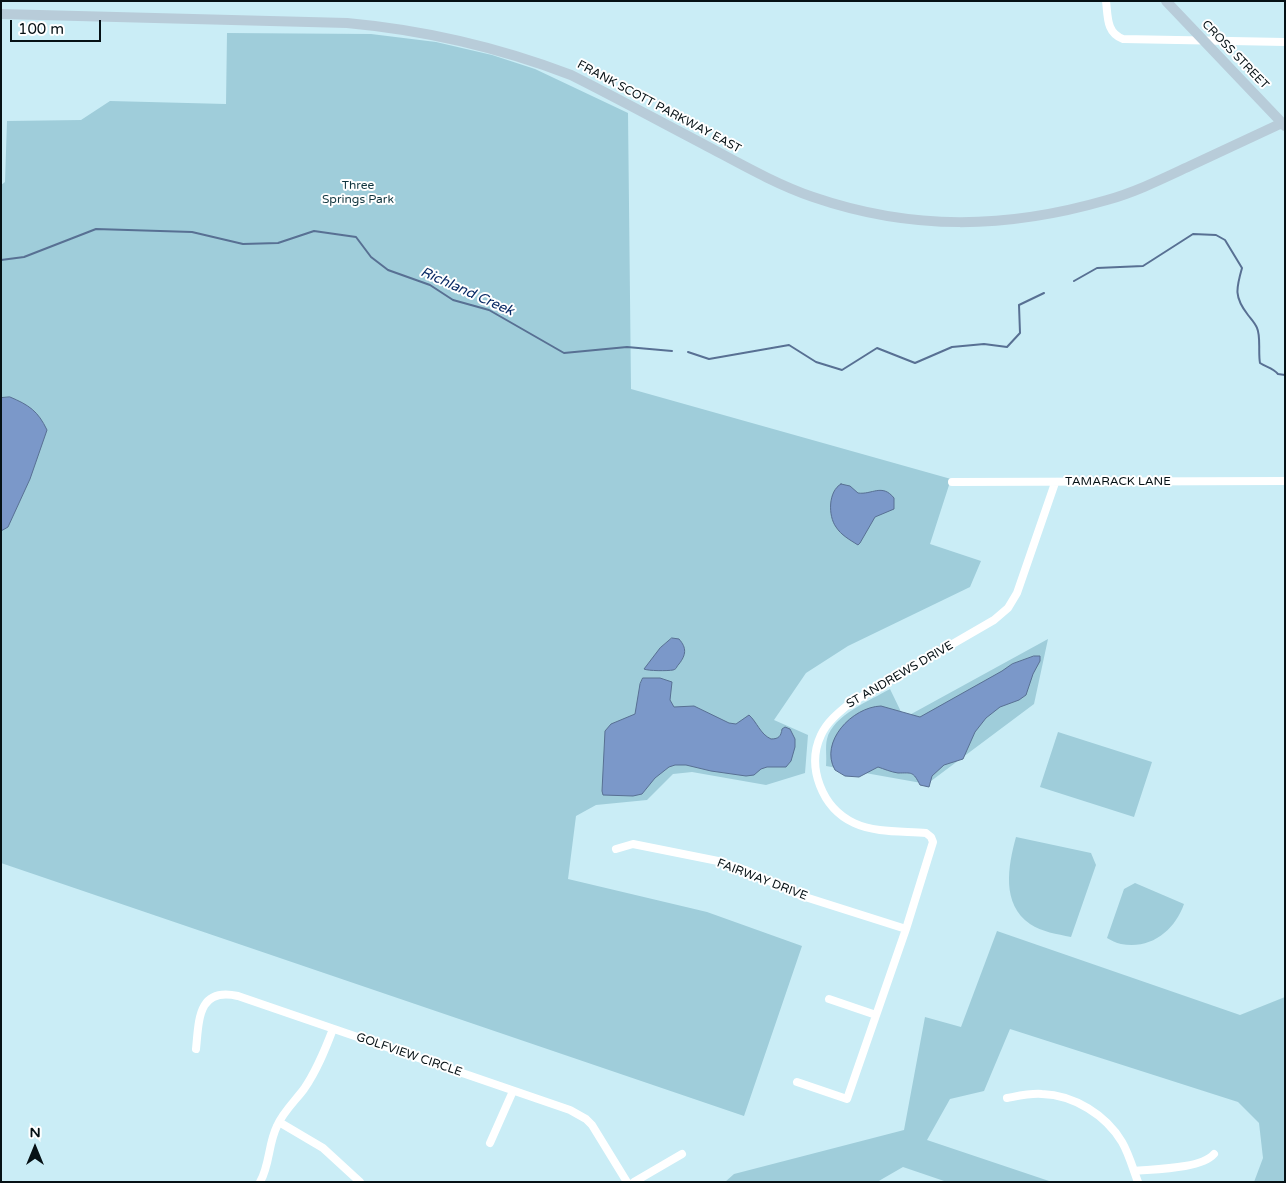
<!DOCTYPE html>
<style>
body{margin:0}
#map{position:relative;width:1286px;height:1183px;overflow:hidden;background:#caedf6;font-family:"Varela Round",sans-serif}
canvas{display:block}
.frame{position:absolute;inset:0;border:2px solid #061115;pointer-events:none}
.north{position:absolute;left:10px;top:1123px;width:50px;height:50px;-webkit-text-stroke:4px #fff;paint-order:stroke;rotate:0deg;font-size:14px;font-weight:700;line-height:20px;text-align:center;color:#061115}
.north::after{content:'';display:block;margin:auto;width:18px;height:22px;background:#061115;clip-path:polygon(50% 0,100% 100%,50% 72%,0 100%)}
.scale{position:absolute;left:10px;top:20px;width:91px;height:22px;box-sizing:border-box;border:2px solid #061115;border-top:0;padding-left:6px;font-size:15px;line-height:18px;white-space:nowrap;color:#061115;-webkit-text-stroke:4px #fff;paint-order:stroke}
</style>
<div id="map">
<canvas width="1286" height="1183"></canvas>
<div class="frame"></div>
<div class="north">N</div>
<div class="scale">100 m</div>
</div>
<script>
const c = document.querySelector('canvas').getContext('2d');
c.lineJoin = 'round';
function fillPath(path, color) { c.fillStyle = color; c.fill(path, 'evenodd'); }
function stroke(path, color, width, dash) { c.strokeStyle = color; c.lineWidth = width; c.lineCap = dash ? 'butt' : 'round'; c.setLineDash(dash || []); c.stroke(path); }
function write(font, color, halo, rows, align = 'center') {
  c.font = font + ' "Varela Round",sans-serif'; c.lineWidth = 4; c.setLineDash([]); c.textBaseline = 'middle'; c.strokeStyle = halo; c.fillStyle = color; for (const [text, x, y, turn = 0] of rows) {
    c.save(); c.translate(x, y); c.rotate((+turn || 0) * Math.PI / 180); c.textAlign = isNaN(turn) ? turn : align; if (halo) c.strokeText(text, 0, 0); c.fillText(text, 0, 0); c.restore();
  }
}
fillPath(new Path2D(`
 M 227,33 L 371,34 L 436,42 L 492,55 L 535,69 L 628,113 L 631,389 L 951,479 L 930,544 L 981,561 L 970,587 L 848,646 L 806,673 L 774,720 L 808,735 L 805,773 L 766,785 L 692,772 L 673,774 L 647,800 L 596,805 L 576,816 L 568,879 L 707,912 L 802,946 L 744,1116 L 1,863 L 1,185 L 5,182 L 7,121 L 81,120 L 110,101 L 226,104 Z
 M 1048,639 L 1034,704 L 927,784 L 826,766 C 827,757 825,747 827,739 C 833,715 871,700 890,689 L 904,718 Z
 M 1058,732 L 1152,762 L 1134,817 L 1040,787 Z
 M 1016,837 L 1091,853 L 1096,865 L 1071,937 C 1057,934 1042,932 1030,924 C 1001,904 1008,866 1016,837 Z
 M 1135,883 L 1184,904 C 1175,930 1151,950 1121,944 C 1116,943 1111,940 1107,938 L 1124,889 Z
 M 997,931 L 1240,1015 L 1285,997 L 1285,1182 L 1254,1182 L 1263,1158 L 1259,1123 L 1238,1102 L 1010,1029 L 984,1091 L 950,1099 L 927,1140 L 1052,1182 L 947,1182 L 903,1167 L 877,1182 L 725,1182 L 734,1174 L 904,1130 L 925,1017 L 961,1027 Z`), '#9fcdda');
const water = new Path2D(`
 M 10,397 C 29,405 38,411 47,430 L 30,479 L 8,527 L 1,531 L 1,398 Z
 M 841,484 L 850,486 L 858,493 C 872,495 882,483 894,498 L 894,509 L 875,517 L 860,543 L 858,545 C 850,540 841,535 836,527 C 828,516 828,491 841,484 Z
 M 672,638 L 679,639 C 687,648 686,655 679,664 C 676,667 677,669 673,670 C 668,671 648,671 644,669 L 660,648 Z
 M 1034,656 L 1040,656 L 1040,661 L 1033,674 L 1026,695 L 1019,700 L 1000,707 L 986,718 L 975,732 L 963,759 L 944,765 L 932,776 L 929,787 L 920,785 C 913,771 912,773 898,773 C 891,772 884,769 878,767 L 859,777 L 845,776 L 835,770 C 819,742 852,707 881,706 L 920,717 L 1002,671 L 1012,664 Z
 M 643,678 L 660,678 L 672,682 L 670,700 L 674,707 L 694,706 L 729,723 L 736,724 L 749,715 C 757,722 760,734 771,739 C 779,739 781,736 782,729 L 785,727 L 790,729 L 795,739 L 795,747 L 791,761 L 786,767 L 767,767 L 761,769 L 754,775 L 746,776 L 711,771 L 686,765 L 675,765 L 669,767 L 655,778 L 642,794 L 633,796 L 603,795 L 602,791 L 605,731 L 611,724 L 635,714 L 640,684 Z`);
fillPath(water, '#7b98c9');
stroke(water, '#587093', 1);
stroke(new Path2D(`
 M 1,260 L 24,257 L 96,229 L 192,232 L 243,244 L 278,243 L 314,231 L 356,237 L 371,257 L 388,270 L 430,285 L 453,300 L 489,310 L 564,353 L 627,347 L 672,351
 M 1074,281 L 1097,268 L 1143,266 L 1193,234 L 1216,235 L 1225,240 L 1242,268 C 1236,289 1234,297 1248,315 C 1251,319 1255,323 1257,328 C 1261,336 1258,353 1260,363 C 1266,367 1273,368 1278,374 L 1285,375
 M 688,352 L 709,359 L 789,345 L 816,362 L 842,370 L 877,348 L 915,363 L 952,347 L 984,344 L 1007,347 L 1020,333 L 1019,305 L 1044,293`), '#587093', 2);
stroke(new Path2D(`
 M 1106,1 C 1108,16 1106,33 1123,39 L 1285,42
 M 952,482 L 1285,481
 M 616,849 L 633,844 L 718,861 L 745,870 L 802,896 L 906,929
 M 829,999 L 876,1015
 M 196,1049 C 199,1019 198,987 238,996 L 570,1110 L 586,1119 L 592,1125 L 627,1182
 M 797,1082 L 847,1099 L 906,929 L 933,842 L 931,837 L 926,833 C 903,831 875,833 854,823 C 822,808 806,767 821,735 C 827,722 838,713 849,704 L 994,620 L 1008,608 L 1017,593 L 1055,483
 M 1007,1098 C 1018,1096 1031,1093 1042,1094 C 1074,1095 1106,1115 1122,1142 C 1129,1154 1133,1169 1138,1182
 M 279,1122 L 323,1148 L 360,1182
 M 490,1143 L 513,1091
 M 1134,1171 C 1154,1169 1201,1169 1214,1154
 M 260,1182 C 270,1165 268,1144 277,1126 C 283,1112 295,1101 304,1089 C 317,1070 325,1050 333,1029
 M 634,1182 L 682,1154`), '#fff', 8);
stroke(new Path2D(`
 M 1166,1 L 1285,126
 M 1,14 L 347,23 C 424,30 498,47 571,75 C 615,97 659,121 703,144 C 739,163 775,184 813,197 C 912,231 1007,229 1107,200 C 1136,192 1164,178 1192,165 C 1222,151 1252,137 1282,123`), '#b8ccd9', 10);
write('12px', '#061115', '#fff', [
 ["CROSS STREET",1235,55,46],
 ["FRANK SCOTT PARKWAY EAST",659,107,28],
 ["TAMARACK LANE",1118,482],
 ["ST ANDREWS DRIVE",900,675,-30],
 ["FAIRWAY DRIVE",762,880,21],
 ["GOLFVIEW CIRCLE",409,1055,19]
]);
write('12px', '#11363f', '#fff', [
 ["Three",358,186],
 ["Springs Park",358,200]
]);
write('italic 14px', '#092a65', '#fff', [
 ["Richland Creek",467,292,24]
]);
</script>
